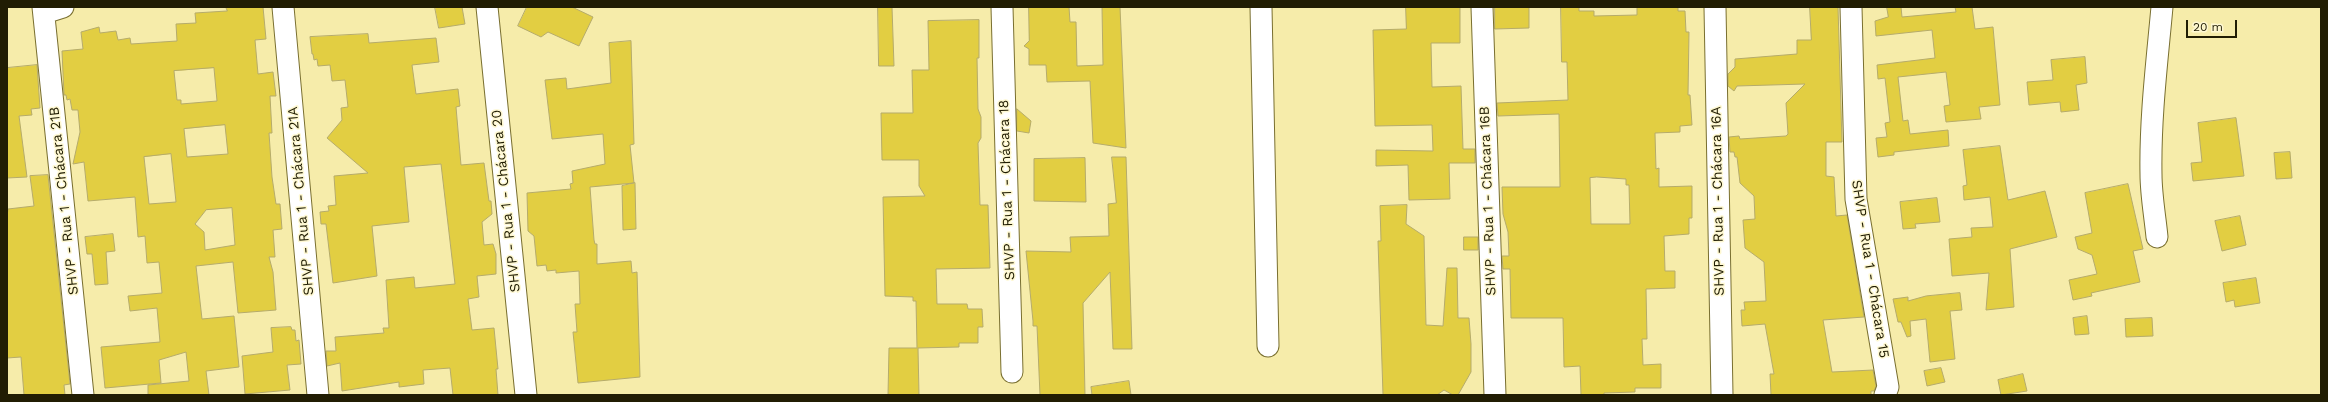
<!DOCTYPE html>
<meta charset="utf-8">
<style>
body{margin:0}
#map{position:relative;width:2328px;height:402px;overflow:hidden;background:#f6ecaa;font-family:"Work Sans",sans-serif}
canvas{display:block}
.frame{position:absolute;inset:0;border:8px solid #211d03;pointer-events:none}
.scale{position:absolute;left:2186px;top:20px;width:51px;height:18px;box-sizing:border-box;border:2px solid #211d03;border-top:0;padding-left:5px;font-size:12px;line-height:14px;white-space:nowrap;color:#211d03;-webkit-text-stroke:3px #fef8d2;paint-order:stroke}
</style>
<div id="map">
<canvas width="2328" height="402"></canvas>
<div class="frame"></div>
<div class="scale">20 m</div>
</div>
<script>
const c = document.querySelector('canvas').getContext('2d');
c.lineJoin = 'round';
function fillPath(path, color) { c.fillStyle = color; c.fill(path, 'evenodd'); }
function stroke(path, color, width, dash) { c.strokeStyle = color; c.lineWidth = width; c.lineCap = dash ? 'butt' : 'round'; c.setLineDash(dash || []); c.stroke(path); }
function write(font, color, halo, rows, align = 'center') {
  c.font = font + ' "Work Sans",sans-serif'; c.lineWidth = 3; c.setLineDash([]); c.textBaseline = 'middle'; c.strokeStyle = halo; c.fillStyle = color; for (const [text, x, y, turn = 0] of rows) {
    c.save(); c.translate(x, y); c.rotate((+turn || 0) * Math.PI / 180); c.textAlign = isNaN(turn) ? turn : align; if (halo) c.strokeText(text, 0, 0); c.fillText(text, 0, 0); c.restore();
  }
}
const building = new Path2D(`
 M 226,7 L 263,7 L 266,39 L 255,40 L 258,74 L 273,72 L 276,96 L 270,96 L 272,133 L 269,133 L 272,177 L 276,204 L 280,204 L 282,229 L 273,230 L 275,257 L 269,257 L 273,272 L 276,310 L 238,313 L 233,262 L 196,266 L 202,319 L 234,316 L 239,367 L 206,371 L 209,395 L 148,395 L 148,385 L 189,381 L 186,352 L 159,360 L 161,383 L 105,388 L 101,347 L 160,342 L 157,308 L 130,311 L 128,296 L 162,293 L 159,262 L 147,263 L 145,236 L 138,237 L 135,197 L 88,201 L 84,162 L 73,164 L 80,132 L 78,110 L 72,110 L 70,99 L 67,100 L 66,95 L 64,95 L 62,51 L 83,49 L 81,32 L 99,27 L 100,33 L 116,31 L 118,40 L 130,38 L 131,44 L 177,41 L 176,24 L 196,23 L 195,13 L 227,11 ZM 214,68 L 217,101 L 181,104 L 181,100 L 177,100 L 174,71 ZM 225,125 L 228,154 L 187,157 L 184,129 ZM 171,154 L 176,202 L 149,204 L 144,157 ZM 232,208 L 235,245 L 205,250 L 204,232 L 195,224 L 206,210 Z
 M 435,7 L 462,7 L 465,24 L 439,28 Z
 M 527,7 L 572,7 L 593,17 L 579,46 L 548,32 L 541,37 L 518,26 Z
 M 878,7 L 892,7 L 894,66 L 879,66 Z
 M 1029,7 L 1069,7 L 1070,22 L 1076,22 L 1077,66 L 1103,65 L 1102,7 L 1120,7 L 1126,148 L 1093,143 L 1090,81 L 1047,82 L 1046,65 L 1029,65 L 1029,49 L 1024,46 L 1029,41 Z
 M 1406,7 L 1460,7 L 1460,43 L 1431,43 L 1432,87 L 1461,86 L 1463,149 L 1475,149 L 1475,163 L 1449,163 L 1450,199 L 1409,200 L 1408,165 L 1376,166 L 1376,150 L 1433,151 L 1432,125 L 1375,126 L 1373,30 L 1406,29 Z
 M 1495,7 L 1529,7 L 1529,28 L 1495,29 Z
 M 1561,7 L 1579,7 L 1579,11 L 1594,11 L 1594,16 L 1637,15 L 1637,7 L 1678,7 L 1678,11 L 1685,11 L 1686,32 L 1689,32 L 1688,95 L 1690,95 L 1692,125 L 1680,126 L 1680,132 L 1655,133 L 1656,169 L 1659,168 L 1659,187 L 1692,186 L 1692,218 L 1689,218 L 1689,234 L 1664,236 L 1665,271 L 1675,271 L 1675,288 L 1646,289 L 1647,339 L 1642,339 L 1643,365 L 1661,364 L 1661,388 L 1635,388 L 1635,392 L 1604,393 L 1604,395 L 1581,395 L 1580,366 L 1564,367 L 1563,318 L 1511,318 L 1510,269 L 1503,269 L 1502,256 L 1509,256 L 1508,232 L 1503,214 L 1502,187 L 1560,187 L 1559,114 L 1498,116 L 1497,103 L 1568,100 L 1567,62 L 1562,62 ZM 1597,177 L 1626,179 L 1626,185 L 1629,185 L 1630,224 L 1591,224 L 1590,178 Z
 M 1810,7 L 1838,7 L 1842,142 L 1826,142 L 1826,176 L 1834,177 L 1836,216 L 1847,215 L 1864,317 L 1823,320 L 1832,372 L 1873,370 L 1876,386 L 1874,391 L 1871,391 L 1871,395 L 1771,395 L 1770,374 L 1774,374 L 1765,324 L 1742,326 L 1741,310 L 1745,310 L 1744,302 L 1766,301 L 1764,262 L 1745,248 L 1743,220 L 1755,219 L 1754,196 L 1740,183 L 1737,157 L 1735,157 L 1734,152 L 1730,152 L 1729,137 L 1739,136 L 1740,139 L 1786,136 L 1788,134 L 1786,103 L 1805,84 L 1737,86 L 1734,91 L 1728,86 L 1728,74 L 1735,67 L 1735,59 L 1797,54 L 1797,40 L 1811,40 Z
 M 1887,7 L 1901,7 L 1902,17 L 1956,12 L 1955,7 L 1972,7 L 1975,29 L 1993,27 L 2000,105 L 1979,107 L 1981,119 L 1946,122 L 1944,106 L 1950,105 L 1946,72 L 1898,77 L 1903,121 L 1908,120 L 1910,134 L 1948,130 L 1949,146 L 1894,152 L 1894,155 L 1878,157 L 1876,138 L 1887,137 L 1885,123 L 1890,122 L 1885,78 L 1878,79 L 1877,65 L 1935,58 L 1932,30 L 1876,36 L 1875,21 L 1888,17 Z
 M 979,20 L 979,58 L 977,58 L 978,109 L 981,117 L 981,138 L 978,143 L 980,205 L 988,205 L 990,268 L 936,269 L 937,304 L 967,304 L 968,309 L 982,309 L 983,327 L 978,327 L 978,343 L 959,343 L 959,347 L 918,348 L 919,395 L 888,395 L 889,348 L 917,348 L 916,301 L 913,301 L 913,297 L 885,296 L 883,197 L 925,196 L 919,186 L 919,160 L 882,160 L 881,113 L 913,113 L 912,70 L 929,70 L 928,21 Z
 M 368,34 L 369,43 L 436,38 L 439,62 L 412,65 L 416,94 L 458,89 L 460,106 L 456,107 L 461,165 L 484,163 L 489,201 L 491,201 L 492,214 L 482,222 L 484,245 L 493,244 L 496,254 L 496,274 L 477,276 L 479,297 L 468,299 L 472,330 L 494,328 L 498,369 L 496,369 L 498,395 L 453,395 L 450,368 L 423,370 L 424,384 L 399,387 L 399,382 L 342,391 L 340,363 L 327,366 L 326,351 L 336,351 L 335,337 L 384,333 L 383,328 L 389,328 L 386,280 L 414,277 L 415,288 L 455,284 L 441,164 L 404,167 L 409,222 L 372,226 L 377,276 L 333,283 L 326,224 L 321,224 L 320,212 L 329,211 L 328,206 L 336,205 L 334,176 L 368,173 L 327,138 L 342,120 L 341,108 L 348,107 L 345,80 L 332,81 L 330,65 L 318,66 L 317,59 L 314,60 L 313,54 L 312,54 L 310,37 Z
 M 631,41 L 634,144 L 630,145 L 634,183 L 590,187 L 594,240 L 595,244 L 597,244 L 597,264 L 631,261 L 632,273 L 637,272 L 640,377 L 578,383 L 573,332 L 577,332 L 575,304 L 580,304 L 579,271 L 556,273 L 556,270 L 547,271 L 546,265 L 537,266 L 534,236 L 528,231 L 527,193 L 571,189 L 570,184 L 573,183 L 572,171 L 605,164 L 603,134 L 552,139 L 545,80 L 566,78 L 567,89 L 611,83 L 609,43 Z
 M 2085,57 L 2087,83 L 2076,85 L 2079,110 L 2061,112 L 2060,102 L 2029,105 L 2027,82 L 2053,80 L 2051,60 Z
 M 37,65 L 40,108 L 31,109 L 32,115 L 19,116 L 27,177 L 7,178 L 7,68 Z
 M 1017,109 L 1031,121 L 1029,133 L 1017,131 Z
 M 2236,118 L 2244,176 L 2193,181 L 2191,163 L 2202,162 L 2198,123 Z
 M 2000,146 L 2008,200 L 2045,191 L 2057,237 L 2010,249 L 2014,307 L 1986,310 L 1989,273 L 1952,276 L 1949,239 L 1972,237 L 1971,228 L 1993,227 L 1990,197 L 1964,200 L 1963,186 L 1967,185 L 1963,150 Z
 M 2290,152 L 2292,178 L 2276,179 L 2274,153 Z
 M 1112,157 L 1126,157 L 1132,349 L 1113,349 L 1110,272 L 1083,303 L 1085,395 L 1040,395 L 1037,326 L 1033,326 L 1033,321 L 1026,251 L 1071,252 L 1070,237 L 1109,236 L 1108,204 L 1116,203 Z
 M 1085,158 L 1086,202 L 1034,201 L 1034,159 Z
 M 48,175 L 70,384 L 64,385 L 65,395 L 24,395 L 21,357 L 7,358 L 7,216 L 8,209 L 34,206 L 30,176 Z
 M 635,183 L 636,229 L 623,230 L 622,186 Z
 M 2128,184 L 2143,249 L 2133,251 L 2140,282 L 2091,293 L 2092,296 L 2073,300 L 2069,280 L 2097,274 L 2092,255 L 2078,249 L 2075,237 L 2092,233 L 2085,193 Z
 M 1937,198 L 1940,222 L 1915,224 L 1916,228 L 1903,229 L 1900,202 Z
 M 1407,205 L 1406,224 L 1424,236 L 1426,325 L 1443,326 L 1447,268 L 1457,268 L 1458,318 L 1469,318 L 1471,344 L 1471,372 L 1458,395 L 1453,395 L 1444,390 L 1437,395 L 1383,395 L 1378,241 L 1381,241 L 1380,206 Z
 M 2240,216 L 2246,245 L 2222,251 L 2215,221 Z
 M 113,234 L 115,251 L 106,252 L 108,284 L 95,285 L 92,254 L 87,254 L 85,237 Z
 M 1464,237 L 1478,237 L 1478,250 L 1464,250 Z
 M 2256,278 L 2260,303 L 2235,307 L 2234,300 L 2226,302 L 2223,283 Z
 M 1960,293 L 1962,310 L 1950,311 L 1955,359 L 1930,362 L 1926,319 L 1910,321 L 1911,336 L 1907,337 L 1901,322 L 1898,322 L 1893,299 L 1908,297 L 1908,301 L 1926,296 Z
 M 2087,316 L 2089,334 L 2075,335 L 2073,318 Z
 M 2152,318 L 2153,336 L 2126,337 L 2125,319 Z
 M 291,327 L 292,330 L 295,330 L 296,341 L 299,340 L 301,364 L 287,365 L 290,390 L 245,394 L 242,356 L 273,352 L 271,328 Z
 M 1941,368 L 1945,382 L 1927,386 L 1924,371 Z
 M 2023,374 L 2027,391 L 2001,395 L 1998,380 Z
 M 1129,381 L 1131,395 L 1092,395 L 1091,387 Z`);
fillPath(building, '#e2ce42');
stroke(building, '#b5ab6b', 1);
const minor = new Path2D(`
 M 43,7 L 83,395
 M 283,7 L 318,395
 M 487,7 L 526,395
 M 1002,7 L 1012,372
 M 1261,7 L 1268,346
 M 1482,7 L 1495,395
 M 1715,7 L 1722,395
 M 1851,7 L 1856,199 L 1888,387 L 1885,395
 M 44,13 L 63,7
 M 2157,237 C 2155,216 2151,195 2151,174 C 2150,118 2157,62 2162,7`);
stroke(minor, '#796f30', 23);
stroke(minor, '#fff', 21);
write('14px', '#211d03', '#fef8d2', [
 ["SHVP - Rua 1 - Chácara 18",1007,190,-92],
 ["SHVP - Rua 1 - Chácara 21B",64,201,-96],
 ["SHVP - Rua 1 - Chácara 21A",301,201,-95],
 ["SHVP - Rua 1 - Chácara 20",506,201,-96],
 ["SHVP - Rua 1 - Chácara 16B",1488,201,-92],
 ["SHVP - Rua 1 - Chácara 16A",1718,201,-91],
 ["SHVP - Rua 1 - Chácara 15",1870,269,81]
]);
</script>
